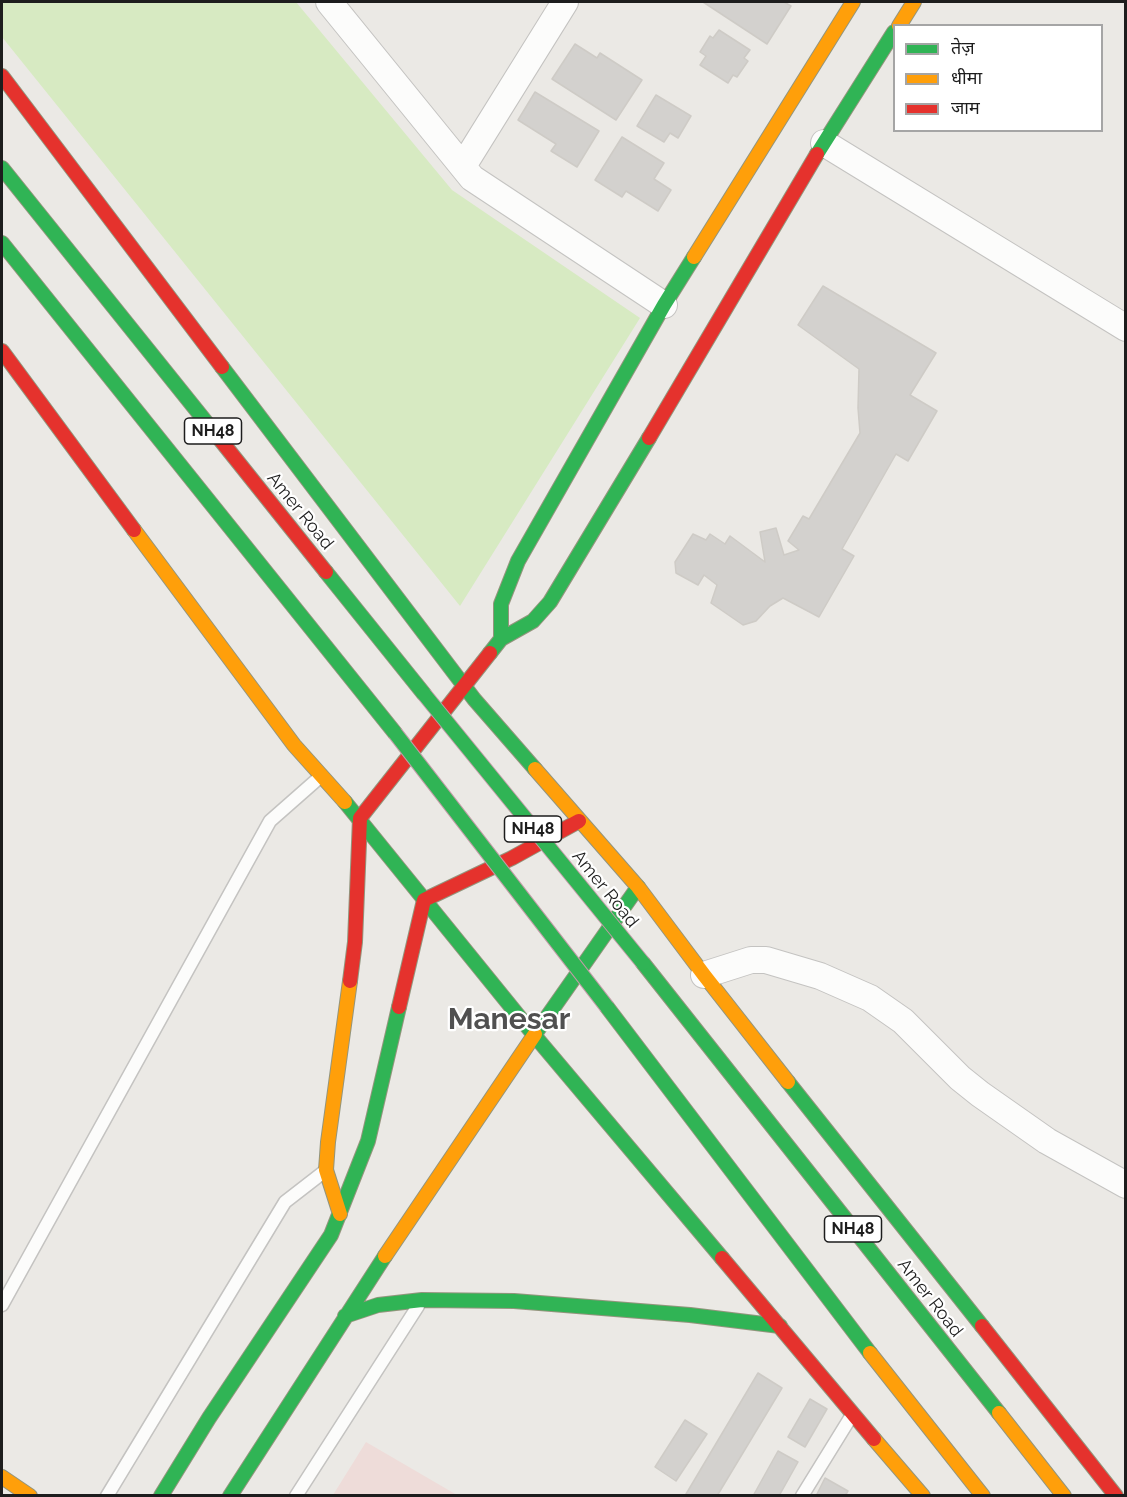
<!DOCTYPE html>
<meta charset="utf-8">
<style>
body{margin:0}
#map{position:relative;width:1127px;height:1497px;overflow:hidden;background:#ebe9e5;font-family:Raleway,"Noto Sans Devanagari",sans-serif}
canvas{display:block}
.frame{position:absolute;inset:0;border:3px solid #1d1d1d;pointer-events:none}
.legend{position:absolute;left:893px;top:24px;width:210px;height:108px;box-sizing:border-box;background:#fff;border:2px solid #a5a5a5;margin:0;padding:8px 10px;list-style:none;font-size:18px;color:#1d1d1d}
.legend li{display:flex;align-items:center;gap:12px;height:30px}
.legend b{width:30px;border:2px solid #a5a5a5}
</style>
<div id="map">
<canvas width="1127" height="1497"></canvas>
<div class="frame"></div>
<ul class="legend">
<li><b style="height:8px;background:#30b455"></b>तेज़</li>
<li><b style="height:8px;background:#ff9f0a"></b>धीमा</li>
<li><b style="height:8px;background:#e5322d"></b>जाम</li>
</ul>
</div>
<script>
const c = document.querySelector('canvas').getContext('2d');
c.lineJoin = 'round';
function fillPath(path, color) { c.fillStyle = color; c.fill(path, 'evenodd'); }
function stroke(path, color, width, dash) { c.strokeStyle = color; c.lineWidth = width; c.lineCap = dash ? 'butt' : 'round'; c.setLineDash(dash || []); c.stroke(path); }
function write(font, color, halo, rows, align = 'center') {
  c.font = font + ' Raleway,sans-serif'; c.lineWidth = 4.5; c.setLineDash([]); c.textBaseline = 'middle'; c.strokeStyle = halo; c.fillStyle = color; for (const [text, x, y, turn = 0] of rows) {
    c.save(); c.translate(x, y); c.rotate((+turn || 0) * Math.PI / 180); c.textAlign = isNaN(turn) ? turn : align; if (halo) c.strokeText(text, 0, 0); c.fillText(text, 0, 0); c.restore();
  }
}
fillPath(new Path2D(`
 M 366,1442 L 457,1495 L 333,1495 Z`), '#eedcd9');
fillPath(new Path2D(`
 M 2,2 L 296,2 L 452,190 L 640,318 L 460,606 L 2,37 Z`), '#d7eac2');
const building = new Path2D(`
 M 703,2 L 784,2 L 791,6 L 767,44 Z
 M 719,30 L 750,50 L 744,58 L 748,61 L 737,77 L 733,75 L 728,83 L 700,65 L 706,56 L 700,52 L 710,36 L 713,38 Z
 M 575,44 L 597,58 L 600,53 L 642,80 L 616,120 L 552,79 Z
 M 535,92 L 599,131 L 577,167 L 551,151 L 556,144 L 518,120 Z
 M 656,95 L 691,116 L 678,138 L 670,133 L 664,142 L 637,126 Z
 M 622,137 L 664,163 L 654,179 L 671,190 L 658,211 L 626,191 L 622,197 L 595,180 Z
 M 823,286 L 936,353 L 910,395 L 937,411 L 908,461 L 896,454 L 842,549 L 854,556 L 819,617 L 783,598 L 770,606 L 756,621 L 743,625 L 711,603 L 717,585 L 704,575 L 698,585 L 676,573 L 675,562 L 693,534 L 706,540 L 710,534 L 725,544 L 730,536 L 765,562 L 760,532 L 776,528 L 784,555 L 799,550 L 788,541 L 803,516 L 809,519 L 860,433 L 858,408 L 859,369 L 798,325 Z
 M 758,1373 L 782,1388 L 717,1496 L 689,1496 L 686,1494 Z
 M 810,1399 L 827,1409 L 805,1447 L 788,1437 Z
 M 685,1420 L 707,1434 L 676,1481 L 655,1467 Z
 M 778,1451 L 798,1462 L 779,1496 L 753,1496 Z
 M 825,1478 L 848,1491 L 845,1496 L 816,1496 Z`);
fillPath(building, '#d3d1ce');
stroke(building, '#cecbc6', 1.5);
const lane = new Path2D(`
 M 2,1305 L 270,821 L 320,777
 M 107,1496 L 285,1202 L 325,1171
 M 296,1496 L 418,1306
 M 802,1496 L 852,1415`);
const street = new Path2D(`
 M 329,2 L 472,178 L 664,305
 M 824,143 L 1126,328
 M 463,166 L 565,2
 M 704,975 L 751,960 L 766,960 L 820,976 L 870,998 L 903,1021 L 960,1078 L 980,1094 L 1047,1141 L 1126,1185`);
const fast = new Path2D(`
 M 817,154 L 894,32
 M 2,168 L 210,427
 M 2,243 L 395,733
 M 222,367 L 474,699 L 535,769
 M 326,572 L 424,694
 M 501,639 L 501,604 L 518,561 L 664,305 L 694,257
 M 490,653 L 501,639 L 533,621 L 550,602 L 649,438
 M 345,802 L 534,1035 L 722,1258
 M 643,963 L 999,1413
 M 607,1007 L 870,1353
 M 535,1034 L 638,887
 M 788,1082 L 982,1326
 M 345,1316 L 378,1305 L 422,1300 L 514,1301 L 690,1315 L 780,1326
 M 161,1496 L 209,1418 L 331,1235 L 368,1141 L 399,1007
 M 230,1496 L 385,1256`);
const slow = new Path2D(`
 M 899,26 L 914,2
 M 694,257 L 853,2
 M 134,530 L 294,745 L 345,802
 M 535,769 L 638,887 L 704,975 L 788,1082
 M 340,1214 L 326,1170 L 328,1142 L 350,981
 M 385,1256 L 535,1034
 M 870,1353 L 983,1496
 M 999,1413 L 1064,1496
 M 874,1439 L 923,1496
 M 2,1477 L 30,1496`);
const jam = new Path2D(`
 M 2,76 L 222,367
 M 2,351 L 134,530
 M 210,427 L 326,572
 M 649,438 L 817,154
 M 350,981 L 355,942 L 360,818 L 490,653
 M 399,1007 L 424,900 L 512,858 L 579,821
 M 722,1258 L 874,1439
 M 982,1326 L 1116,1496`);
stroke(lane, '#c4c3c1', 15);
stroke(street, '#c4c3c1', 28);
stroke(fast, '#93957d', 16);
stroke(slow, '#93957d', 16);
stroke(jam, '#93957d', 16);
stroke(lane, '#fcfcfb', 12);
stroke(street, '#fcfcfb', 26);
stroke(fast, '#30b455', 14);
stroke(slow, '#ff9f0a', 14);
stroke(jam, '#e5322d', 14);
const fastBridge = new Path2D(`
 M 424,694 L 643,963
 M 395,733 L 607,1007`);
stroke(fastBridge, '#c19ca6', 16, []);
stroke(fastBridge, '#30b455', 14);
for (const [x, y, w] of [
 [213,431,57],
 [533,829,57],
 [853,1229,57]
]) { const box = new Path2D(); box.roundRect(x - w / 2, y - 13, w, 26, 4.5); c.fillStyle = '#fff'; c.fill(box); stroke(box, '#1d1d1d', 1.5); }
write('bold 16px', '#1d1d1d', null, [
 ["NH48",213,431],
 ["NH48",533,829],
 ["NH48",853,1229]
]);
write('18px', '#1d1d1d', '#fff', [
 ["Amer Road",300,511,51],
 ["Amer Road",605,889,51],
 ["Amer Road",930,1298,52]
]);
write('bold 30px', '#505050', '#fff', [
 ["Manesar",509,1020]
]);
</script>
